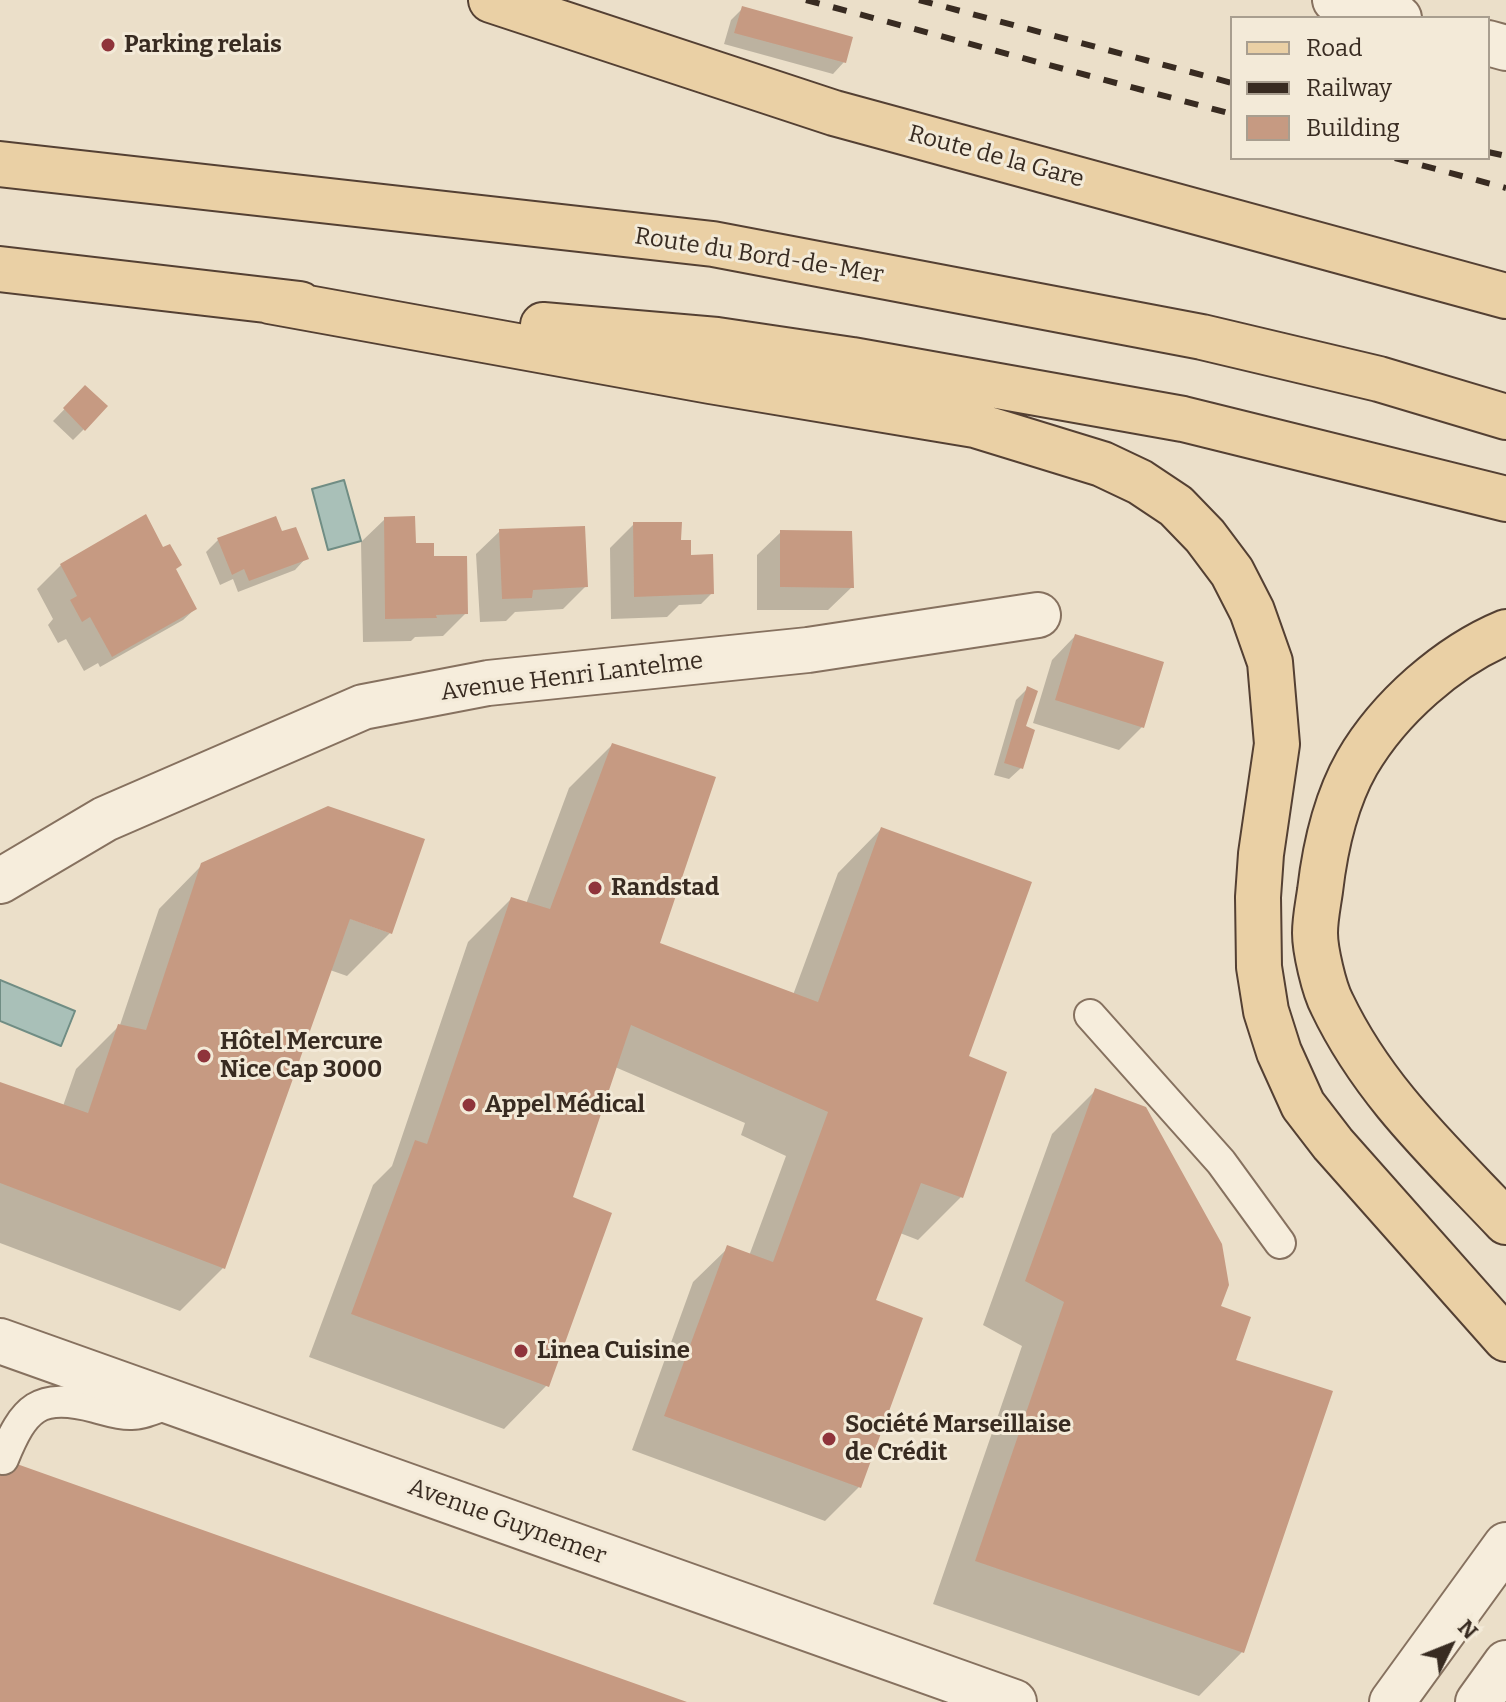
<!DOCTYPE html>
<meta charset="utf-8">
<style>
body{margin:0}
#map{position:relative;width:1506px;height:1702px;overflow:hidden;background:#ebdfc9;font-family:Bitter,serif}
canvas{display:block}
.legend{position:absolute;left:1230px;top:16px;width:260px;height:144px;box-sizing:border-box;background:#f3ead8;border:2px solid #a89e8f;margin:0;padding:10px 14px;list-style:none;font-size:24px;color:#382b21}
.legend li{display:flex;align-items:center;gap:16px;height:40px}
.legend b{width:40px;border:2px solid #a89e8f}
.north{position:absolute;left:1410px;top:1606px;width:80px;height:80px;-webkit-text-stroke:6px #f3ead8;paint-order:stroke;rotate:47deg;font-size:22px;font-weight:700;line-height:32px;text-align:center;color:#382b21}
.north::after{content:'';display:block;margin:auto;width:28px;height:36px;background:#382b21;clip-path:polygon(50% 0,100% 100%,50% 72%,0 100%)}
</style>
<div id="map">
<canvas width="1506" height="1702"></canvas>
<ul class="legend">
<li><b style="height:10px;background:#ead0a5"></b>Road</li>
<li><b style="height:10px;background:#382b21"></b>Railway</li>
<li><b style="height:22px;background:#c69a82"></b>Building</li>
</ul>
<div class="north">N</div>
</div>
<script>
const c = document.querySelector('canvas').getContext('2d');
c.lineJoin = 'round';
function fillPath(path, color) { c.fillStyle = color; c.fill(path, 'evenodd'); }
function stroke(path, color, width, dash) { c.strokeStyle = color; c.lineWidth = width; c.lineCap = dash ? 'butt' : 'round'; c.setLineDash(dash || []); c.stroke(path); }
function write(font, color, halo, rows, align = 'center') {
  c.font = font + ' Bitter,serif'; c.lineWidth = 6; c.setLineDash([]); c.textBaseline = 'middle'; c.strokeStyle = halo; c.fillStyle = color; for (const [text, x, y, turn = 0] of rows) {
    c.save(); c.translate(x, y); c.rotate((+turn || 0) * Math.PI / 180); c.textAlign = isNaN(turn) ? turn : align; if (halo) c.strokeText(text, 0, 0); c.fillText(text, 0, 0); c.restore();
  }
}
const water = new Path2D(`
 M 344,480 L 361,541 L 328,550 L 312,489 Z
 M 0,980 L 75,1011 L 61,1046 L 0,1021 Z`);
fillPath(water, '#a9c0b8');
stroke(water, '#708d84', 2);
fillPath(new Path2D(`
 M 742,9 L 844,62 L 833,74 L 724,44 L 731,20 Z
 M 85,388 L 84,429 L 73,440 L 53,421 Z
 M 275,518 L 281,534 L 306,558 L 295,570 L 238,592 L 233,579 L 220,585 L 206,552 L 218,540 Z
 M 385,519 L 432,559 L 466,613 L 443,636 L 415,637 L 411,641 L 363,642 L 361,542 Z
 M 634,524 L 679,542 L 712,593 L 701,604 L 679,605 L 667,617 L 611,619 L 610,548 Z
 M 500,531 L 586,586 L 563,609 L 515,612 L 506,621 L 480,622 L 476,554 Z
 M 781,532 L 852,587 L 828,610 L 757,610 L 757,555 Z
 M 61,565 L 195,609 L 183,620 L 100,667 L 98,663 L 84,671 L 66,639 L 58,643 L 48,625 L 53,619 L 37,589 Z
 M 1075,636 L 1142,727 L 1119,750 L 1033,723 L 1052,660 Z
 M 1028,688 L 1021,768 L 1009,779 L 994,775 L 1016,700 Z
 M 612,745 L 657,944 L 793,995 L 838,873 L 881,829 L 966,1057 L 961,1197 L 918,1240 L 900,1233 L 874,1299 L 859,1487 L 825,1521 L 632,1450 L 693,1282 L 728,1248 L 749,1256 L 786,1156 L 741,1135 L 745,1123 L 615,1067 L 570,1199 L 547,1385 L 504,1429 L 309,1357 L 373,1185 L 392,1166 L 468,942 L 511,899 L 526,904 L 569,788 Z
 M 202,865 L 390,933 L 347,976 L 330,970 L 223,1268 L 180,1311 L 0,1243 L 0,1085 L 63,1106 L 76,1069 L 120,1025 L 159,909 Z
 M 1095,1091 L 1219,1308 L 1233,1361 L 1242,1652 L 1199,1696 L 933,1604 L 1022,1346 L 983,1325 L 1052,1134 Z`), '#0003');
fillPath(new Path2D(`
 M 742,6 L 853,37 L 846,63 L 734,33 Z
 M 85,385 L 108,406 L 85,431 L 63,408 Z
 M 146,514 L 163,547 L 170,544 L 182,565 L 176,569 L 197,609 L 112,657 L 90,617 L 82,622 L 70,600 L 77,596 L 60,564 Z
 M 276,516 L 282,531 L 296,527 L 309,559 L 249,581 L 244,569 L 232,575 L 217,538 Z
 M 415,516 L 416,543 L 434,543 L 434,556 L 467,556 L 468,614 L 436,615 L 437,618 L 385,619 L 384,517 Z
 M 633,522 L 682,522 L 681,540 L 691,540 L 691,555 L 713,554 L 714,594 L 634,597 Z
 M 585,526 L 588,587 L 533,590 L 532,598 L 502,599 L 499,529 Z
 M 780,530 L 852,531 L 854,588 L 780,587 Z
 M 1075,634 L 1164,662 L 1144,728 L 1055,700 Z
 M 1027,686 L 1038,691 L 1026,726 L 1035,730 L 1023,769 L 1004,763 Z
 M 612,743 L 716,777 L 660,943 L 818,1002 L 881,827 L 1032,882 L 969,1056 L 1007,1072 L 963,1198 L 921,1183 L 876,1300 L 923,1318 L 861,1488 L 664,1416 L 727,1245 L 773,1262 L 828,1112 L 631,1025 L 573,1197 L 612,1213 L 549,1387 L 351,1314 L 415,1140 L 427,1144 L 511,897 L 550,909 Z
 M 328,806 L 425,839 L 392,934 L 350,919 L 225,1269 L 0,1183 L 0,1082 L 88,1113 L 118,1024 L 146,1030 L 201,863 Z
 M 1095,1088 L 1146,1107 L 1222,1244 L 1229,1285 L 1221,1306 L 1251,1317 L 1236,1360 L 1333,1391 L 1244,1653 L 975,1561 L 1064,1302 L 1025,1281 Z
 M 0,1458 L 687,1702 L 0,1702 Z`), '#c69a82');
const service = new Path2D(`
 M 1090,1015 L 1221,1162 L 1280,1243
 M 3,1459 C 24,1408 38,1392 95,1407 C 107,1410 120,1415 132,1414 C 145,1414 160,1406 173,1402`);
const minor = new Path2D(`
 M 1335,0 L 1399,18
 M 1488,43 L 1506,48
 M 0,881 L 105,819 L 363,707 L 488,683 L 808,650 L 1038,615
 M 0,1341 L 1014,1702
 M 1392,1702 L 1506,1545
 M 1478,1702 L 1506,1663`);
const primary = new Path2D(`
 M 491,0 L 834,113 L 1506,296
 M 0,164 L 713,244 L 1202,337 L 1379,379 L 1506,417
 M 0,269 L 300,304
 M 269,301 L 710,381 L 975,425 L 1102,464 L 1140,482 L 1176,506 L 1205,536 L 1232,572 L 1252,611 L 1270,662 L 1277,744 L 1261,854 L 1258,897 L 1259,967 L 1266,1011 L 1279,1052 L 1303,1105 L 1333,1144 L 1506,1339
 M 543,325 L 717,340 L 852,360 L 1183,419 L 1506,499
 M 1506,632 C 1448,656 1389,708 1357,763 C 1336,800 1325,848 1320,891 C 1318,905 1315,919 1315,933 C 1315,950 1324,989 1332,1004 C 1374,1092 1440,1152 1506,1222`);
stroke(service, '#86715f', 34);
stroke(minor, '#86715f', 48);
stroke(primary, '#544033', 48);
stroke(service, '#f6eddc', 30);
stroke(minor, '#f6eddc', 44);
stroke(primary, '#ead0a5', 44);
stroke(new Path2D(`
 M 806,0 L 1232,114
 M 919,0 L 1232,83
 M 1488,152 L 1506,156
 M 1395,158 L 1506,188`), '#382b21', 6, [14, 14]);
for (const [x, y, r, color] of [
 [108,45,8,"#8f343b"],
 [595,888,8,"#8f343b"],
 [204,1056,8,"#8f343b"],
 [469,1105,8,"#8f343b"],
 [521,1351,8,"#8f343b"],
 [829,1439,8,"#8f343b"]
]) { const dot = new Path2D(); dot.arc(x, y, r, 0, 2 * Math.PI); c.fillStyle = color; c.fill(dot); stroke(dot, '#f3ead8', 3); }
write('bold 24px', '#382b21', '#f3ead8', [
 ["Parking relais",124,45],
 ["Randstad",611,888],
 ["Hôtel Mercure",220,1042],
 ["Nice Cap 3000",220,1070],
 ["Appel Médical",485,1105],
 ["Linea Cuisine",537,1351],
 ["Société Marseillaise",845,1425],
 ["de Crédit",845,1453]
], 'left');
write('24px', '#382b21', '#f3ead8', [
 ["Route de la Gare",996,157,15],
 ["Route du Bord-de-Mer",759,256,9],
 ["Avenue Henri Lantelme",572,677,-7],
 ["Avenue Guynemer",507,1522,20]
]);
</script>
